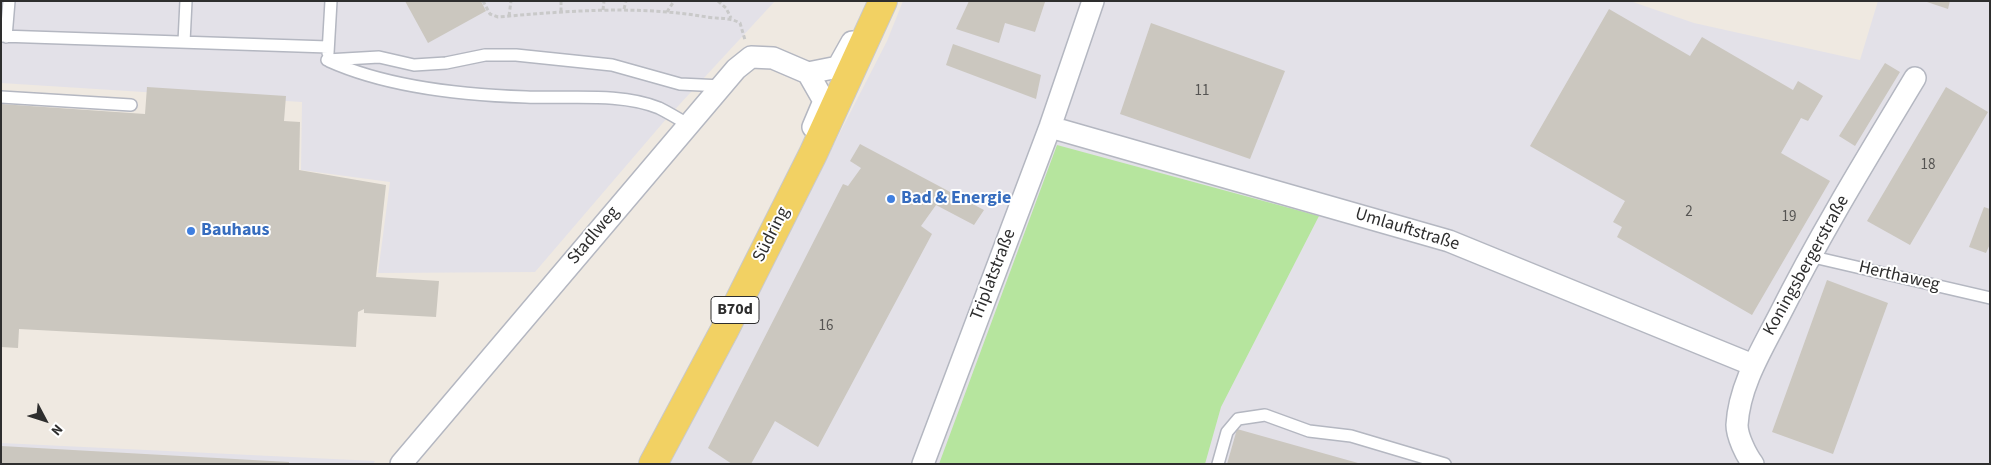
<!DOCTYPE html>
<meta charset="utf-8">
<style>
body{margin:0}
#map{position:relative;width:1991px;height:465px;overflow:hidden;background:#efe9e1;font-family:"Source Sans 3",sans-serif}
canvas{display:block}
.frame{position:absolute;inset:0;border:2px solid #2e2e2e;pointer-events:none}
.north{position:absolute;left:20px;top:395px;width:50px;height:50px;-webkit-text-stroke:4px #fff;paint-order:stroke;rotate:130deg;font-size:14px;font-weight:700;line-height:20px;text-align:center;color:#2e2e2e}
.north::after{content:'';display:block;margin:auto;width:18px;height:22px;background:#2e2e2e;clip-path:polygon(50% 0,100% 100%,50% 72%,0 100%)}
</style>
<div id="map">
<canvas width="1991" height="465"></canvas>
<div class="frame"></div>
<div class="north">N</div>
</div>
<script>
const c = document.querySelector('canvas').getContext('2d');
c.lineJoin = 'round';
function fillPath(path, color) { c.fillStyle = color; c.fill(path, 'evenodd'); }
function stroke(path, color, width, dash) { c.strokeStyle = color; c.lineWidth = width; c.lineCap = dash ? 'butt' : 'round'; c.setLineDash(dash || []); c.stroke(path); }
function write(font, color, halo, rows, align = 'center') {
  c.font = font + ' "Source Sans 3",sans-serif'; c.lineWidth = 4; c.setLineDash([]); c.textBaseline = 'middle'; c.strokeStyle = halo; c.fillStyle = color; for (const [text, x, y, turn = 0] of rows) {
    c.save(); c.translate(x, y); c.rotate((+turn || 0) * Math.PI / 180); c.textAlign = isNaN(turn) ? turn : align; if (halo) c.strokeText(text, 0, 0); c.fillText(text, 0, 0); c.restore();
  }
}
fillPath(new Path2D(`
 M 1,1 L 775,1 L 667,118 L 535,272 L 378,273 L 390,182 L 301,170 L 302,102 L 1,83 Z
 M 903,1 L 1630,1 L 1694,23 L 1860,60 L 1878,1 L 1990,1 L 1990,464 L 670,464 L 887,41 Z
 M 1,443 L 375,461 L 373,464 L 1,464 Z`), '#e3e1e8');
fillPath(new Path2D(`
 M 1057,145 L 1319,216 L 1221,407 L 1205,464 L 939,464 Z`), '#b6e59e');
fillPath(new Path2D(`
 M 405,1 L 481,1 L 486,11 L 428,43 Z
 M 969,1 L 1044,1 L 1045,2 L 1035,32 L 1005,23 L 999,43 L 956,29 Z
 M 1924,1 L 1950,1 L 1948,9 Z
 M 1609,9 L 1690,56 L 1702,37 L 1793,90 L 1798,81 L 1823,96 L 1808,121 L 1801,118 L 1781,153 L 1830,181 L 1752,315 L 1617,237 L 1622,227 L 1613,222 L 1625,201 L 1530,146 Z
 M 1151,23 L 1285,71 L 1250,159 L 1120,114 Z
 M 953,44 L 1041,75 L 1036,99 L 946,65 Z
 M 1885,63 L 1900,72 L 1855,146 L 1839,136 Z
 M 147,87 L 286,96 L 284,121 L 300,122 L 299,170 L 386,185 L 376,277 L 439,281 L 436,317 L 364,313 L 364,309 L 358,312 L 356,347 L 19,329 L 18,348 L 1,347 L 1,104 L 145,114 Z
 M 1946,87 L 1988,112 L 1910,245 L 1867,221 Z
 M 860,144 L 984,210 L 974,225 L 936,205 L 921,226 L 932,234 L 818,447 L 775,421 L 751,464 L 732,464 L 708,448 L 843,184 L 848,186 L 861,168 L 850,161 Z
 M 1984,207 L 1990,209 L 1990,244 L 1986,253 L 1969,247 Z
 M 1827,280 L 1888,303 L 1833,454 L 1772,432 Z
 M 1237,429 L 1358,463 L 1358,464 L 1227,464 Z
 M 1,446 L 289,462 L 289,464 L 1,464 Z`), '#cbc7bf');
const lane = new Path2D(`
 M 1,36 L 328,47
 M 6,37 L 9,1
 M 184,42 L 186,1
 M 328,53 L 331,1
 M 327,60 L 379,57 L 414,65 L 446,63 L 485,55 L 516,55 L 612,65 L 680,84 L 722,86
 M 329,61 C 387,87 463,95 526,97 C 567,99 621,92 659,108 C 669,113 679,119 689,125
 M 1,97 L 131,105
 M 1809,256 L 1990,298
 M 1218,464 L 1227,432 L 1238,419 L 1265,415 L 1309,431 L 1351,436 L 1445,464`);
const street = new Path2D(`
 M 808,73 L 824,101 L 813,127
 M 1050,127 L 1449,241 L 1753,365
 M 401,464 L 736,69 L 751,57 L 773,58 L 808,73 L 838,67 L 852,42
 M 923,464 L 1050,127 L 1093,1
 M 1753,464 C 1746,455 1737,436 1737,425 C 1739,386 1762,349 1779,316 C 1820,234 1868,156 1915,78`);
const primary = new Path2D(`
 M 653,464 L 724,331 L 813,154 L 883,1`);
stroke(lane, '#b4b7c1', 14);
stroke(street, '#b4b7c1', 24);
stroke(primary, '#c9c9c9', 30);
stroke(new Path2D(`
 M 483,1 L 490,14 L 498,17 C 568,11 637,5 707,17 C 719,19 729,17 740,23 L 745,40
 M 561,1 L 561,11
 M 718,1 L 726,8 L 731,18
 M 624,9 L 626,1
 M 603,10 L 604,1
 M 667,12 L 674,1
 M 509,16 L 511,1`), '#c9c9c9', 3, [4, 2.5]);
stroke(lane, '#fff', 11);
stroke(street, '#fff', 21);
stroke(primary, '#f2d163', 28);
for (const [x, y, r, color] of [
 [891,199,5,"#3f7fe0"],
 [191,231,5,"#3f7fe0"]
]) { const dot = new Path2D(); dot.arc(x, y, r, 0, 2 * Math.PI); c.fillStyle = color; c.fill(dot); stroke(dot, '#fff', 2); }
write('15px', '#555452', null, [
 ["11",1202,92],
 ["18",1928,166],
 ["2",1689,213],
 ["19",1789,218],
 ["16",826,327]
]);
for (const [x, y, w] of [
 [735,310,48]
]) { const box = new Path2D(); box.roundRect(x - w / 2, y - 13.5, w, 27, 4); c.fillStyle = '#fff'; c.fill(box); stroke(box, '#2e2e2e', 1); }
write('bold 16px', '#2e2e2e', null, [
 ["B70d",735,310]
]);
write('bold 18px', '#366cbe', '#fff', [
 ["Bad & Energie",901,199],
 ["Bauhaus",201,231]
], 'left');
write('18px', '#2e2e2e', '#fff', [
 ["Umlauftstraße",1407,230,17],
 ["Südring",772,235,-63],
 ["Stadlweg",594,236,-50],
 ["Koningsbergerstraße",1807,266,-61],
 ["Triplatstraße",994,275,-69],
 ["Herthaweg",1899,277,13]
]);
</script>
